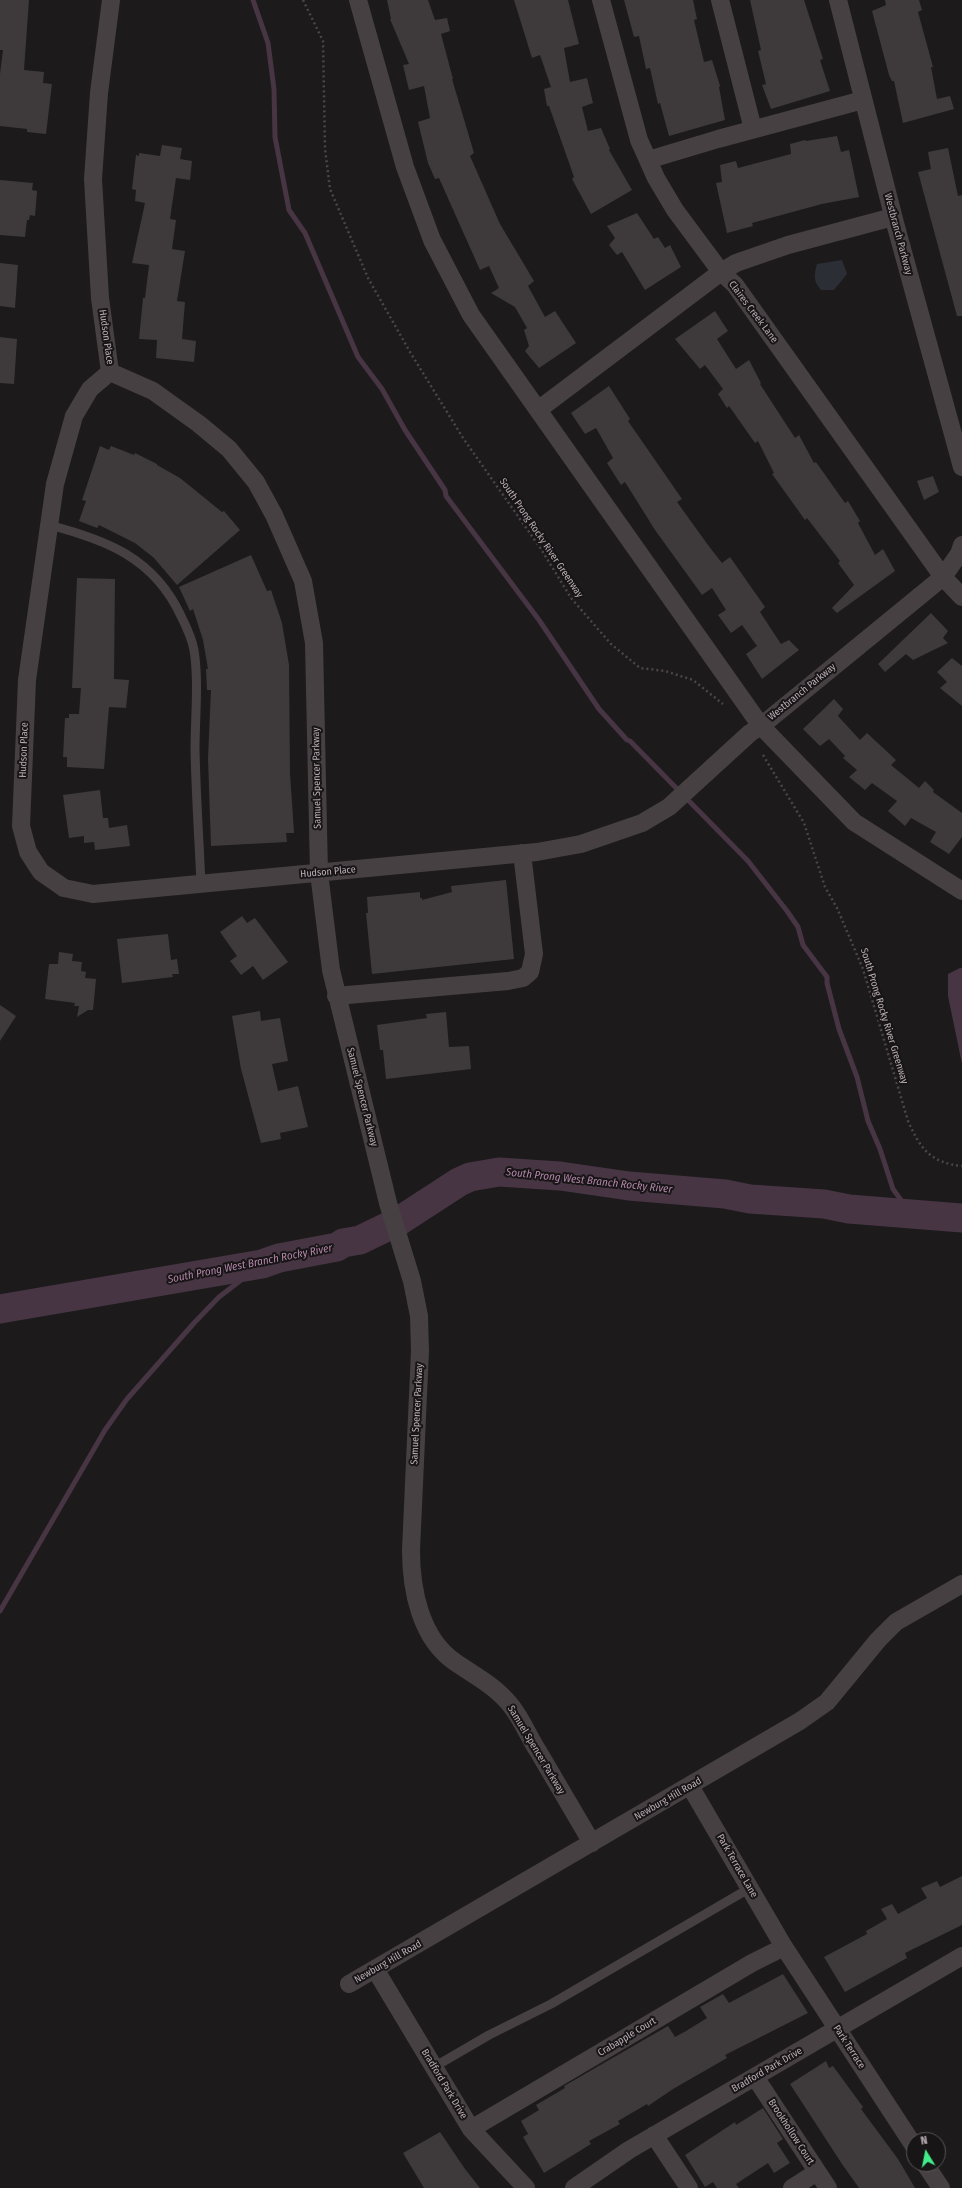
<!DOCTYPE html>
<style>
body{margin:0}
#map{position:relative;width:962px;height:2188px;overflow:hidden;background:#1c1a1b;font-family:"Fira Sans Condensed",sans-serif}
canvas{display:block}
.north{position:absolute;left:906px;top:2132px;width:40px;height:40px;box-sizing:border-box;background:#171516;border:1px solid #595256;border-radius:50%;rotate:350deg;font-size:11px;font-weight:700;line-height:16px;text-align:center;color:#bbadb5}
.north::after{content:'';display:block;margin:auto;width:14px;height:18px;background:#42ec8a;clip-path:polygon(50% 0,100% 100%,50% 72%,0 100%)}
</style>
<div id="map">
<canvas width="962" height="2188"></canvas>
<div class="north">N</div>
</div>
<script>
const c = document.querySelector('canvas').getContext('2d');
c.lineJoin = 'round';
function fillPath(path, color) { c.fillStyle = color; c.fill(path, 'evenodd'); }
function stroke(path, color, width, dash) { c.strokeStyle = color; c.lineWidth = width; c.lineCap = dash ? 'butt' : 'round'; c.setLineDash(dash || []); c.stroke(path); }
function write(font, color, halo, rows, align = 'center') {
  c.font = font + ' "Fira Sans Condensed",sans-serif'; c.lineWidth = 4; c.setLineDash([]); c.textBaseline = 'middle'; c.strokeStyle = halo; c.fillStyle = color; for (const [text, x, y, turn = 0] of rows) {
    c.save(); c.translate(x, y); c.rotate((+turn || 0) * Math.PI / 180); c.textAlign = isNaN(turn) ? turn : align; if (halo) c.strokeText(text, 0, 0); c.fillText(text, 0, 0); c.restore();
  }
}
fillPath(new Path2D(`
 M 842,260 L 847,274 L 834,290 L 821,290 C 813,281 814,275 817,264 Z`), '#2c2e36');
fillPath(new Path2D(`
 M 960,968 L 962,968 L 962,1064 L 948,996 L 948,974 Z`), '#473544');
stroke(new Path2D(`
 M 253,0 L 268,43 L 274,89 L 275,137 L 289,210 L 305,233 L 358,357 L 382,389 L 405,430 L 445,490 L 446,496 L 539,620 L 599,709 L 627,740 L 630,741 L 748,861 L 787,911 L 798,927 L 803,945 L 827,977 L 827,983 L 839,1029 L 857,1077 L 868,1121 L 880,1149 L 893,1189 L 911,1214
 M 0,1611 L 105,1430 L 127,1399 L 194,1323 L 219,1297 L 262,1264`), '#473544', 5);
stroke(new Path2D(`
 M 0,1309 L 262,1264 L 279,1258 L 337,1247 L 343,1243 L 360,1240 L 399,1221 L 459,1182 L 470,1177 L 499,1172 L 560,1176 L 629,1186 L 725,1194 L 750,1199 L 824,1204 L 849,1209 L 962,1218`), '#473544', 29);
fillPath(new Path2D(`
 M 0,0 L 29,0 L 24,70 L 44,72 L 43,83 L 52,84 L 46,134 L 27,132 L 27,129 L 0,126 L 0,74 L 3,50 L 0,50 Z
 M 387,0 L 428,0 L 435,20 L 447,18 L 450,31 L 441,34 L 453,79 L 452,79 L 474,153 L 470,156 L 500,224 L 534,281 L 528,286 L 545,317 L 555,311 L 576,343 L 539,368 L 525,351 L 529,346 L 524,330 L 527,328 L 515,307 L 491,293 L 499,288 L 489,266 L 480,270 L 439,178 L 435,179 L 428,163 L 418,122 L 430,118 L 424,86 L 409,90 L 403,65 L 409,64 L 390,19 L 391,19 Z
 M 514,0 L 568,0 L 579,44 L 564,48 L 570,82 L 587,78 L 593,103 L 582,107 L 588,131 L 601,128 L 610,149 L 609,150 L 632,190 L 591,214 L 572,179 L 574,177 L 549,106 L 547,106 L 544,89 L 551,87 L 540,55 L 532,58 Z
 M 624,0 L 693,0 L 697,19 L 694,20 L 704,62 L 712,60 L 720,86 L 719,87 L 725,120 L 669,136 L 660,103 L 658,104 L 650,68 L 646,69 L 639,36 L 634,37 Z
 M 750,0 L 804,0 L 823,59 L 820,60 L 830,91 L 771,109 L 762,85 L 766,84 L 758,51 L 761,50 Z
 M 885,0 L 919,0 L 922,10 L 918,12 L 933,67 L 931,67 L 937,99 L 950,96 L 954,109 L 903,123 L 894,81 L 892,81 L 889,75 L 872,11 L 886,5 Z
 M 837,136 L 841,152 L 849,150 L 859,197 L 822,204 L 752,223 L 753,226 L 727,233 L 716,183 L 722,182 L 720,165 L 736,161 L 738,168 L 791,154 L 790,144 L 805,140 L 806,141 Z
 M 162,145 L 182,148 L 180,159 L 192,161 L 190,180 L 176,178 L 170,219 L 176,220 L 172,249 L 185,251 L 177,301 L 185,302 L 182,339 L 196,341 L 194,362 L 156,358 L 157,340 L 139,339 L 143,298 L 145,298 L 149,265 L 132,263 L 145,203 L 135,201 L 136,190 L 132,189 L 136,155 L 139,156 L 139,153 L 160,156 Z
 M 948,148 L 958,196 L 962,195 L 962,316 L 957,316 L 918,172 L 931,169 L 928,152 Z
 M 0,180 L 33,183 L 32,190 L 37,191 L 35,216 L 30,215 L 29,220 L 27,220 L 25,237 L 0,235 Z
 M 637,213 L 654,239 L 658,237 L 665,248 L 670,245 L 681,267 L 645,290 L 622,252 L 617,255 L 609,245 L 615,238 L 607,226 Z
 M 0,263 L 18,265 L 15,308 L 0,306 Z
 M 715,311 L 728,331 L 717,339 L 736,369 L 749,360 L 761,383 L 760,384 L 795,438 L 799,435 L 814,463 L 816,462 L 845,503 L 848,501 L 860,521 L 858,523 L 875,555 L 883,549 L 895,571 L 837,613 L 832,608 L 854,585 L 838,563 L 840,561 L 807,518 L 805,520 L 772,474 L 774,473 L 758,441 L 755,443 L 729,406 L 727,408 L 718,394 L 723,389 L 705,365 L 700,369 L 675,339 Z
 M 0,337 L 17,339 L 14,384 L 0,383 Z
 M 609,386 L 630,419 L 628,421 L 682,499 L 677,502 L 708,545 L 722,563 L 730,557 L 765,607 L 760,612 L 781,644 L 789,640 L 799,650 L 762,679 L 746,654 L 757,646 L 742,625 L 731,633 L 718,615 L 726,610 L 712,588 L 702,595 L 655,530 L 625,482 L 621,485 L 607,463 L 613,458 L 596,428 L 585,434 L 571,413 Z
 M 100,446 L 109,450 L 111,446 L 134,455 L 135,453 L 157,464 L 157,465 L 180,478 L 222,512 L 224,511 L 240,530 L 177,585 L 154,558 L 135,543 L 99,525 L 97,528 L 79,521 L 86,501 L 82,500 Z
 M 933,476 L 939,492 L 924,500 L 917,481 Z
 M 251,555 L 267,591 L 271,590 L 282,623 L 289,665 L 290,773 L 294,833 L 286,833 L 287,842 L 211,846 L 208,758 L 211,690 L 207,690 L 206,669 L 208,669 L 203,640 L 193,609 L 190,611 L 179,587 Z
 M 77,578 L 115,579 L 114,679 L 129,680 L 126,708 L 109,707 L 104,769 L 67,767 L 67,757 L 63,757 L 65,718 L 69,718 L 69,714 L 79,714 L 81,688 L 72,688 Z
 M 931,613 L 948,631 L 943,638 L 948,643 L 913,660 L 906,654 L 885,672 L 878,664 Z
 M 952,658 L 962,666 L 962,706 L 940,688 L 947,682 L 937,672 Z
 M 834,699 L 843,709 L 838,716 L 860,740 L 867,733 L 896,760 L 891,765 L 919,788 L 925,781 L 934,790 L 933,792 L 962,813 L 962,837 L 949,854 L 930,842 L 936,832 L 911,818 L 905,826 L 888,811 L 897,801 L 872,783 L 865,790 L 849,777 L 857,770 L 843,758 L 845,756 L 829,739 L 820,746 L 803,729 Z
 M 100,790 L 103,818 L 108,818 L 109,828 L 127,825 L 130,846 L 95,850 L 94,842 L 84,843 L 84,836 L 69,838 L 63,795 Z
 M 506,880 L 514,959 L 372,974 L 366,913 L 368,913 L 367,897 L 420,892 L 420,898 L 422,898 L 422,900 L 452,892 L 451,886 Z
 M 242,916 L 247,923 L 255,918 L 288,962 L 263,980 L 253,966 L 241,975 L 230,961 L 237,956 L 220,932 Z
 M 168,934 L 171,960 L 177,959 L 179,974 L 172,974 L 173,977 L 122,983 L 117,939 Z
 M 59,952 L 73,954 L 72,961 L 82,962 L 81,971 L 86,972 L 85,978 L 96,979 L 93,1010 L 88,1010 L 77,1017 L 79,1006 L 74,1006 L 75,1003 L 45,999 L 49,964 L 58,964 Z
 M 0,1005 L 16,1016 L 0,1041 Z
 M 260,1011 L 261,1021 L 280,1018 L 288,1061 L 272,1064 L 278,1091 L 298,1086 L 308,1127 L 280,1133 L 281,1139 L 261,1143 L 241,1069 L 232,1016 Z
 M 446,1012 L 449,1047 L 469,1046 L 471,1069 L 386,1079 L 383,1050 L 380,1050 L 377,1025 L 427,1018 L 426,1014 Z
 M 962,1876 L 962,1925 L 905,1953 L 907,1958 L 845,1992 L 824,1957 L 867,1934 L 866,1931 L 887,1919 L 881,1909 L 892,1904 L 898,1914 L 927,1898 L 921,1888 L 937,1881 L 940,1887 Z
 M 783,1974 L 808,2013 L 725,2055 L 727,2058 L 673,2089 L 648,2106 L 647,2104 L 618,2121 L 620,2124 L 589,2141 L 591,2144 L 544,2173 L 523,2137 L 528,2134 L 521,2121 L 539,2110 L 536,2105 L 565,2088 L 564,2086 L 668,2026 L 675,2037 L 686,2031 L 707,2018 L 700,2007 L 723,1994 L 729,2003 Z
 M 826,2061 L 829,2068 L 833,2066 L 863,2107 L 861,2109 L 898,2159 L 915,2188 L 859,2188 L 842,2164 L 790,2084 Z
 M 763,2108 L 783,2139 L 777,2143 L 790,2163 L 774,2173 L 768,2163 L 736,2184 L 739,2188 L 717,2188 L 713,2182 L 705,2187 L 685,2155 L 735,2122 L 736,2125 Z
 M 440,2132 L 465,2169 L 480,2188 L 424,2188 L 403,2153 Z`), '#3e3a3c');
stroke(new Path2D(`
 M 303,0 L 323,41 L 325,149 L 330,189 L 368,278 L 410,352 L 463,438 L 541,549 L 571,598 L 611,644 L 640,668 L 665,671 L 693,680 L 723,704
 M 763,755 L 804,823 L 825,887 L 837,908 L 863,969 L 908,1121 C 920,1148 930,1163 962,1166`), '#4d4549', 2.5, [2, 3]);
stroke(new Path2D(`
 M 49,525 C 107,540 154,558 181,616 C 186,626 192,638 194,650 C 199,682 195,717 195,750 C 196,795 199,839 201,884
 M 434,2067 L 489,2035 L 551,2004 L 750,1888`), '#464043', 9);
stroke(new Path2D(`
 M 111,0 L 99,93 L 93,179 L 100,298 L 110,372 L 90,389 L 74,416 L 55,484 L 27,680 L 21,826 L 28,852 L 41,872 L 64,888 L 93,894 L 537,852 L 581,844 L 642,823 L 669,807 L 750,733 L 761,726 L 471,315 L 432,240 L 405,167 L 358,0
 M 601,0 L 639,140 L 656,178 L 675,210 L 721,272 L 735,285 L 943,577 L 962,597
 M 720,0 L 753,129
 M 838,0 L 895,223 L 962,467
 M 648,160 L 718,139 L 863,100
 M 110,372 L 153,391 L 199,424 L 229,449 L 256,482 L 274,515 L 303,581 L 314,643 L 319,873 L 331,970 L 388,1203 L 412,1281 L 419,1316 L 420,1351 L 411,1550 C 411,1589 420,1638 455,1662 C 475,1676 496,1686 512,1707 C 522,1720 529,1737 538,1751 C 556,1782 574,1812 592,1843
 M 538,410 L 721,272 L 736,263 L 788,245 L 893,217
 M 962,545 L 959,554 L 943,577 L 761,726 L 854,822 L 962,891
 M 336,996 L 508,981 L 523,978 L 530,972 L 534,954 L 522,853
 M 690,1786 L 784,1947 L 914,2146
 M 375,1969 L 471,2129 L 526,2188
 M 349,1984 L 800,1721 L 827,1702 L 878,1640 L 896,1622 L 962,1584
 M 755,2077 L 828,2188
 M 471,2129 L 752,1963 L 784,1947
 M 654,2135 L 689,2188
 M 925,2164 L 941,2188
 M 574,2188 L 629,2150 L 962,1956
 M 792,2188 L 817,2172`), '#464043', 18);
write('10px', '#bbadb5', '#171516', [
 ["Westbranch Parkway",898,234,75],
 ["Claires Creek Lane",753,312,53],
 ["Hudson Place",106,337,82],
 ["South Prong Rocky River Greenway",541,538,56],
 ["Westbranch Parkway",802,692,-39],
 ["Hudson Place",24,750,-88],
 ["Samuel Spencer Parkway",317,778,-91],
 ["Hudson Place",328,872,-5],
 ["South Prong Rocky River Greenway",884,1016,73],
 ["Samuel Spencer Parkway",362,1097,76],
 ["Samuel Spencer Parkway",417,1414,-87],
 ["Samuel Spencer Parkway",536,1750,59],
 ["Newburg Hill Road",668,1799,-30],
 ["Park Terrace Lane",737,1866,60],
 ["Newburg Hill Road",388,1962,-30],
 ["Crabapple Court",627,2037,-31],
 ["Park Terrace",849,2047,57],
 ["Bradford Park Drive",767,2070,-30],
 ["Bradford Park Drive",444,2084,59],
 ["Brookhollow Court",791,2132,57]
]);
write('italic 11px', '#b486aa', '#171516', [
 ["South Prong West Branch Rocky River",589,1181,6],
 ["South Prong West Branch Rocky River",250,1264,-11]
]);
</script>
